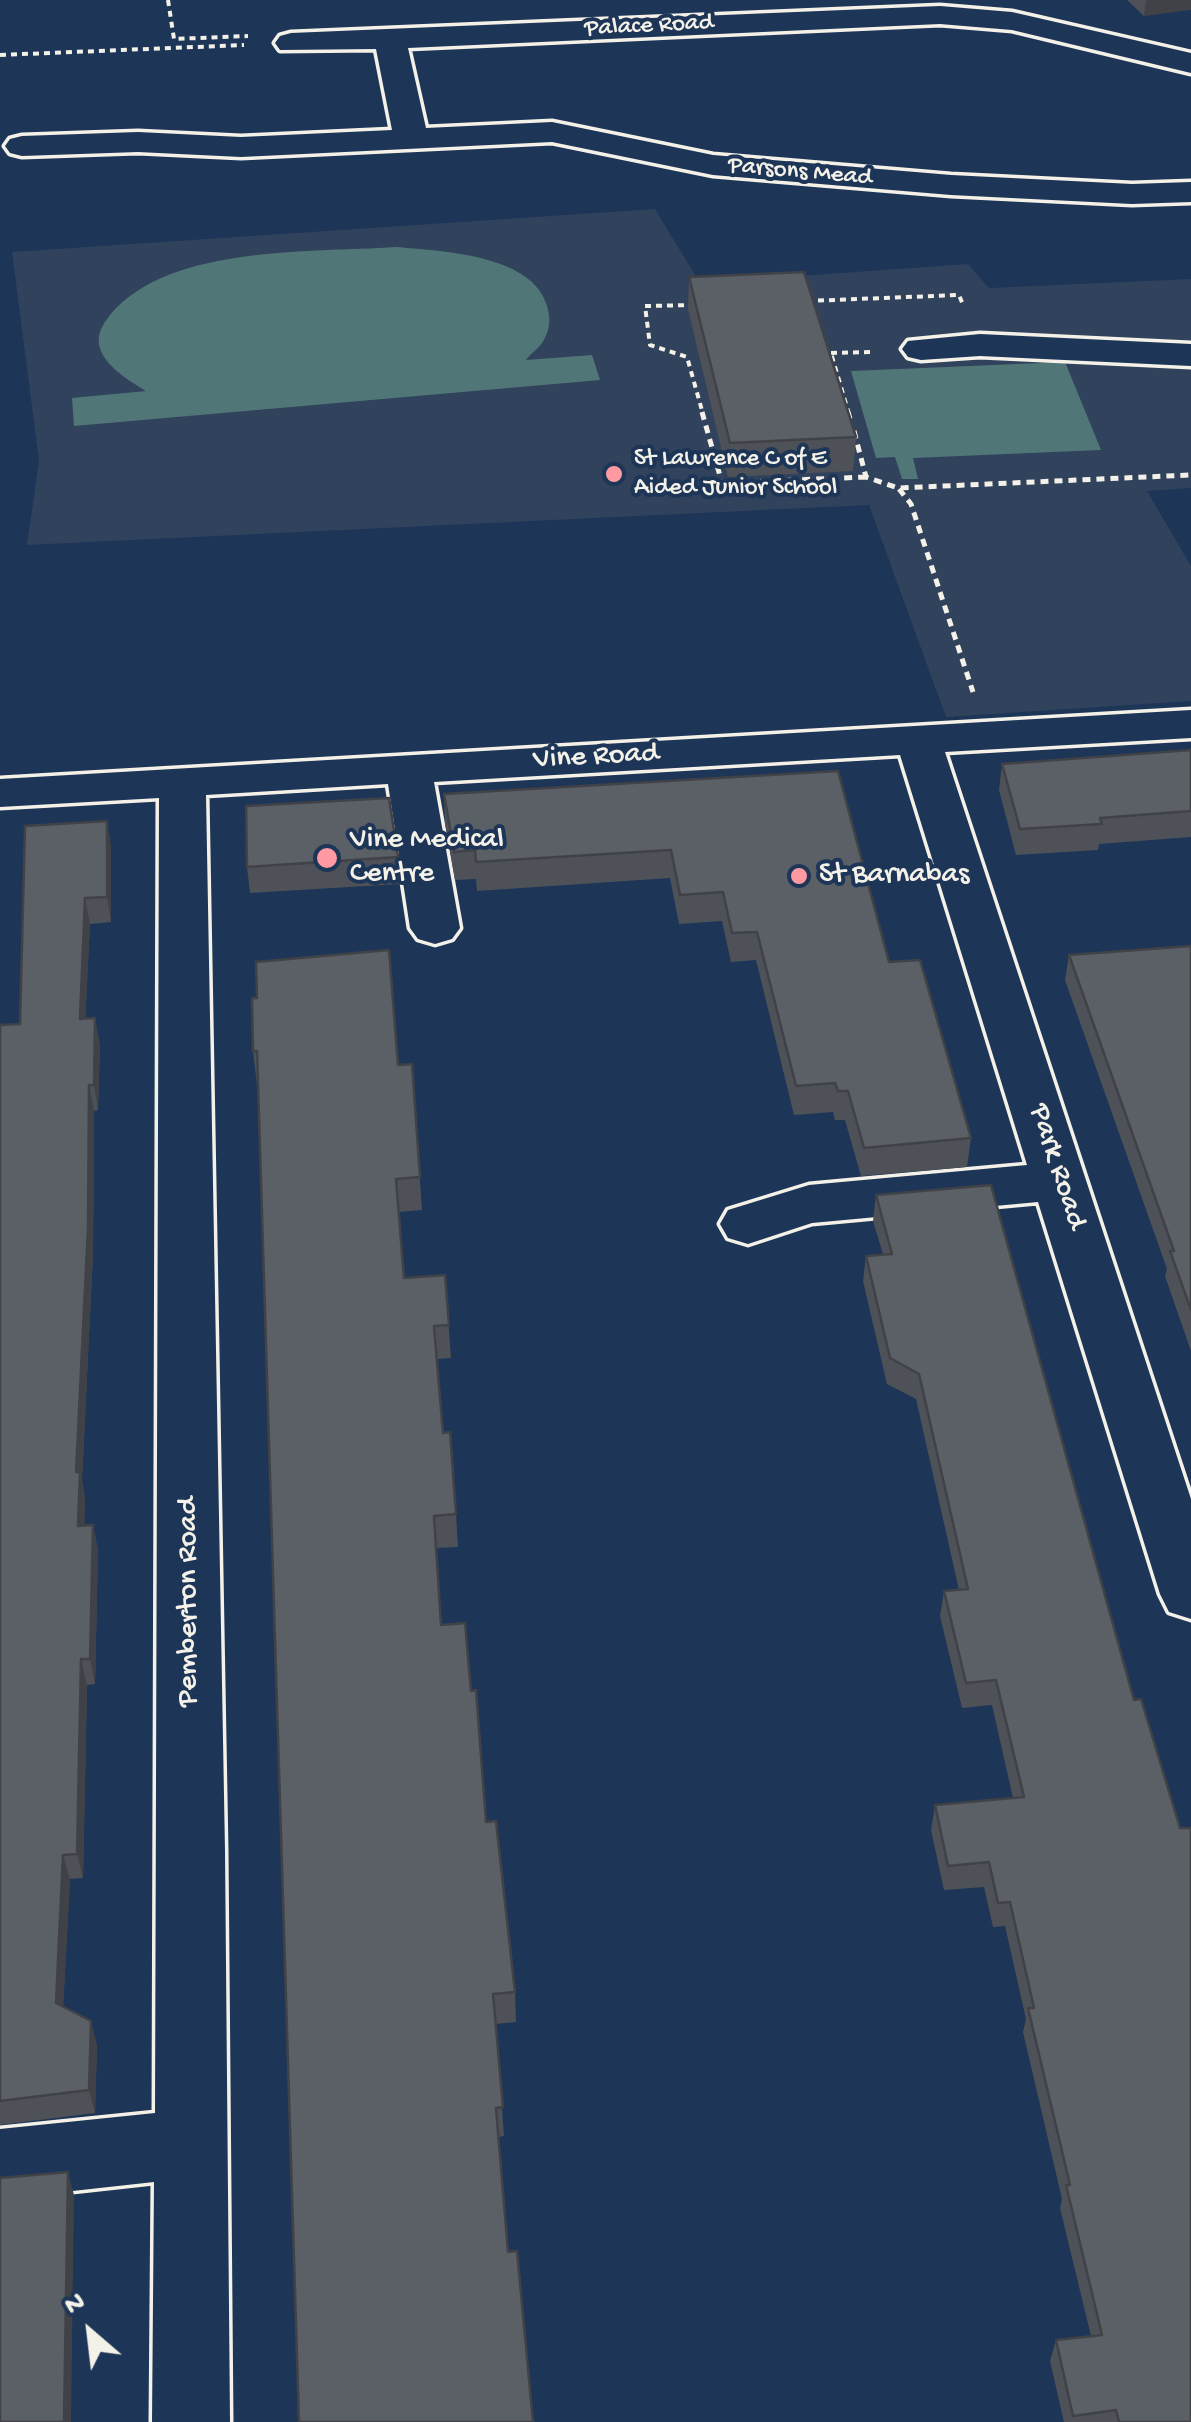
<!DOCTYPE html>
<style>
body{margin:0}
#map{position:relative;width:1191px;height:2422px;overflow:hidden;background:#1d3557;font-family:"Gochi Hand",sans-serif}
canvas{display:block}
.north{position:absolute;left:40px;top:2282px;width:100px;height:100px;-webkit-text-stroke:8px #1d3557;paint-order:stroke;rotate:332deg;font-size:28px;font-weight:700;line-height:40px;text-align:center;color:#f4f1e8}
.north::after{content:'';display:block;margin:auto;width:35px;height:45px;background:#f4f1e8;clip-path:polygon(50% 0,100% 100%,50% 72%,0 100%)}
</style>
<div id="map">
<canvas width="1191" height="2422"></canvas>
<div class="north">N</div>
</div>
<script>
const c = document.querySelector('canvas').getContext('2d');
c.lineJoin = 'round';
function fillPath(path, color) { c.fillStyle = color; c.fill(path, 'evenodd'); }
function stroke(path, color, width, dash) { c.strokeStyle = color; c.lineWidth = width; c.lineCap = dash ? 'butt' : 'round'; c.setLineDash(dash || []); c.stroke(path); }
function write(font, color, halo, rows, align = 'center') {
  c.font = font + ' "Gochi Hand",sans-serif'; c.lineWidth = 8; c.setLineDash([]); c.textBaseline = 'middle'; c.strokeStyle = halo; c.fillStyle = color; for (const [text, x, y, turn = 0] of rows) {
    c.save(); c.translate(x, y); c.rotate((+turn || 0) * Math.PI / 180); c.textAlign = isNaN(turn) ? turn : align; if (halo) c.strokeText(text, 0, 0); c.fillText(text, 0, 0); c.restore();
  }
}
fillPath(new Path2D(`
 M 655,209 L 700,283 L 968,264 L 989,288 L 1191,279 L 1191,488 L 1147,491 L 1191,566 L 1191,701 L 946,717 L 869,505 L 27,545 L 39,461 L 12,252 Z`), '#30425c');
fillPath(new Path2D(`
 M 396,247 C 439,251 533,254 547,306 C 551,319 550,331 542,343 C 538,349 530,354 526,360 L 592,355 L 600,380 L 74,426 L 72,398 L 146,391 C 125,378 83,354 105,322 C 158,244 310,253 396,247 Z
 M 1065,362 L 1101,450 L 913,458 L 918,479 L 902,479 L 895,457 L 876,458 L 851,371 Z`), '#517678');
const minor = new Path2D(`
 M 940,6 L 1012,12 L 1191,53 L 1191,73 L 1012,30 L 940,24 L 408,48 L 426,128 L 552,122 L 713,155 L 951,175 L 1132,184 L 1191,182 L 1191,202 L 1132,204 L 951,195 L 713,175 L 552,142 L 241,157 L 138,152 L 22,156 L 10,153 L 5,146 L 10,139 L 22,136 L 138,132 L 241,137 L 392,130 L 376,49 L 280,50 L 275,43 L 280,36 L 291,33 Z
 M 980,334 L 1191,344 L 1191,366 L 980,356 L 921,360 L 908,357 L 902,349 L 908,341 Z
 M 1191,710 L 1191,738 L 945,752 L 1191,1499 L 1191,1619 L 1169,1612 L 1160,1594 L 1038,1202 L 812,1223 L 748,1244 L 728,1238 L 720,1224 L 728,1210 L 809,1185 L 1027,1165 L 900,755 L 434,782 L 460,928 L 452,939 L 435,944 L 418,939 L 410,928 L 388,784 L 206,795 L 225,1851 L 230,2422 L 152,2422 L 154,2182 L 0,2199 L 0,2129 L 155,2113 L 159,798 L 0,807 L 0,779 Z`);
stroke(minor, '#f4f1e8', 7);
stroke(new Path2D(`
 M 168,0 L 174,39 L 248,36
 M 0,55 L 244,45
 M 807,301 L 959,295 L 963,305
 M 695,305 L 645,306 L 650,345 L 687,357 L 703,414
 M 831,353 L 870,352
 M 823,354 L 831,353 L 849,414`), '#f4f1e8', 4, [6, 5]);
stroke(new Path2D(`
 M 702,412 L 722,483 L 866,477
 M 848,412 L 850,419
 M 854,431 L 866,477 L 898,488 L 1191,475
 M 899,489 L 911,504 L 973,692`), '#f4f1e8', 5, [8, 6]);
fillPath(minor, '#1d3557');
fillPath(new Path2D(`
 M 1127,0 L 1191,0 L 1144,16 Z
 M 689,277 L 856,437 L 853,471 L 728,477 L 688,309 Z
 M 1191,750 L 1191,837 L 1099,844 L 1098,850 L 1016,855 L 999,790 L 1002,764 Z
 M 838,771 L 889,962 L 971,1138 L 967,1167 L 861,1176 L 845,1120 L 835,1120 L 833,1112 L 794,1115 L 756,960 L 731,962 L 722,921 L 679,924 L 670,878 L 477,891 L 476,879 L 455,880 L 445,823 L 444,794 Z
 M 111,846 L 111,922 L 90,924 L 85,1019 L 100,1044 L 98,1110 L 94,1111 L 93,1253 L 82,1480 L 85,1498 L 84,1526 L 93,1525 L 98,1551 L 95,1684 L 87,1685 L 83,1878 L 70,1879 L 63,2007 L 97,2045 L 95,2113 L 0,2125 L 0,1025 L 20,1024 Z
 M 398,857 L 399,884 L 250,893 L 247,867 Z
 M 1191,946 L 1191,1351 L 1165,1276 L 1167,1269 L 1065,980 L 1069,955 Z
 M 253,1051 L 398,1065 L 412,1064 L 422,1210 L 398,1212 L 404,1278 L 445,1275 L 451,1358 L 437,1359 L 443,1433 L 456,1514 L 458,1547 L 436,1548 L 441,1625 L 471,1691 L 486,1822 L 515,1992 L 516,2022 L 496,2024 L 504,2136 L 498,2137 L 508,2252 L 257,1084 Z
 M 991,1185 L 1191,2422 L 1064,2422 L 1050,2361 L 1056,2340 L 1091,2336 L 1060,2208 L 1062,2199 L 1023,2032 L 1026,2019 L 1005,1926 L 993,1927 L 984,1887 L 944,1890 L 931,1830 L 935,1805 L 1013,1798 L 992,1705 L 962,1708 L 940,1616 L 944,1591 L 959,1590 L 916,1399 L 887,1384 L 863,1281 L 866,1256 L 883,1254 L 873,1221 L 876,1195 Z`), '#4e5258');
fillPath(new Path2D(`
 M 1146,0 L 1191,0 L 1191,10 L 1144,16 Z
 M 107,821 L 111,846 L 111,922 L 107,897 Z
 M 85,898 L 90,924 L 84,1045 L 80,1019 Z
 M 95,1018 L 100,1044 L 98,1110 L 94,1085 Z
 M 89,1085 L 94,1111 L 93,1253 L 82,1480 L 85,1498 L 84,1552 L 78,1526 L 76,1472 Z
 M 93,1525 L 98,1551 L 95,1684 L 90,1659 Z
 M 81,1659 L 87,1685 L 83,1878 L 77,1854 Z
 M 63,1855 L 70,1879 L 62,2027 L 56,2003 Z
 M 91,2021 L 97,2045 L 95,2113 L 89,2090 Z
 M 68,2172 L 74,2195 L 71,2422 L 64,2422 Z`), '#404247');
const building = new Path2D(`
 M 804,272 L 856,437 L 730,443 L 689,277 Z
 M 1191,750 L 1191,811 L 1100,818 L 1102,824 L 1020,829 L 1002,764 Z
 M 838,771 L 889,962 L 920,960 L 971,1138 L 864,1148 L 848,1091 L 838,1091 L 835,1083 L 796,1086 L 757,932 L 732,933 L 723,892 L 680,895 L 671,850 L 476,862 L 475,850 L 454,852 L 444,794 Z
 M 389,798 L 398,857 L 247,867 L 246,806 Z
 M 107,821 L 107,897 L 85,898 L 80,1019 L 95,1018 L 94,1085 L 89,1085 L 88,1227 L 76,1472 L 80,1472 L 78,1526 L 93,1525 L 90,1659 L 81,1659 L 77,1854 L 63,1855 L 56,2003 L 91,2021 L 89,2090 L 0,2101 L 0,1025 L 20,1024 L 25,826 Z
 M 1191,946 L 1191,1310 L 1170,1251 L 1174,1251 L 1069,955 Z
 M 389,950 L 398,1065 L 412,1064 L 420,1177 L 396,1179 L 404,1278 L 445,1275 L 449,1325 L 434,1326 L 443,1433 L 450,1432 L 456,1514 L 434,1516 L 441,1625 L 465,1623 L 471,1691 L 476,1690 L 486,1822 L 496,1821 L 515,1992 L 493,1994 L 503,2107 L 496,2108 L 508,2252 L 517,2251 L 533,2422 L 299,2422 L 257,1051 L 253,1051 L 252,998 L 257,998 L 256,962 Z
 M 991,1185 L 1134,1700 L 1141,1699 L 1180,1828 L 1191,1828 L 1191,2422 L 1119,2422 L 1116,2410 L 1073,2416 L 1056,2340 L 1102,2335 L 1066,2185 L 1070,2185 L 1028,2008 L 1034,2008 L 1010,1902 L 998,1903 L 989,1862 L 948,1866 L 935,1805 L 1024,1797 L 996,1680 L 966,1683 L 944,1591 L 968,1589 L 919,1374 L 890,1358 L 866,1256 L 892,1254 L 876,1195 Z
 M 68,2172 L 64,2422 L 0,2422 L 0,2178 Z`);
fillPath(building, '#5b5f66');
stroke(building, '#404247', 2.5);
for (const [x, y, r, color] of [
 [614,474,10,"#ff9aa2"],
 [327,858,12,"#ff9aa2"],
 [799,876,10,"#ff9aa2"]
]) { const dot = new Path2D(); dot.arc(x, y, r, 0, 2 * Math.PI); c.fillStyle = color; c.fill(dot); stroke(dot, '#1d3557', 4); }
write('25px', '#f4f1e8', '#1d3557', [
 ["Palace Road",649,27,-3],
 ["Parsons Mead",800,173,5]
]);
write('25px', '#f4f1e8', '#1d3557', [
 ["St Lawrence C of E",634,460],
 ["Aided Junior School",634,489]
], 'left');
write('30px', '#f4f1e8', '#1d3557', [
 ["Vine Road",596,758,-3],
 ["Park Road",1056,1167,72],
 ["Pemberton Road",190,1602,-90]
]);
write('30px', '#f4f1e8', '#1d3557', [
 ["Vine Medical",350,841],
 ["Centre",350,875],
 ["St Barnabas",819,876]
], 'left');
</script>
